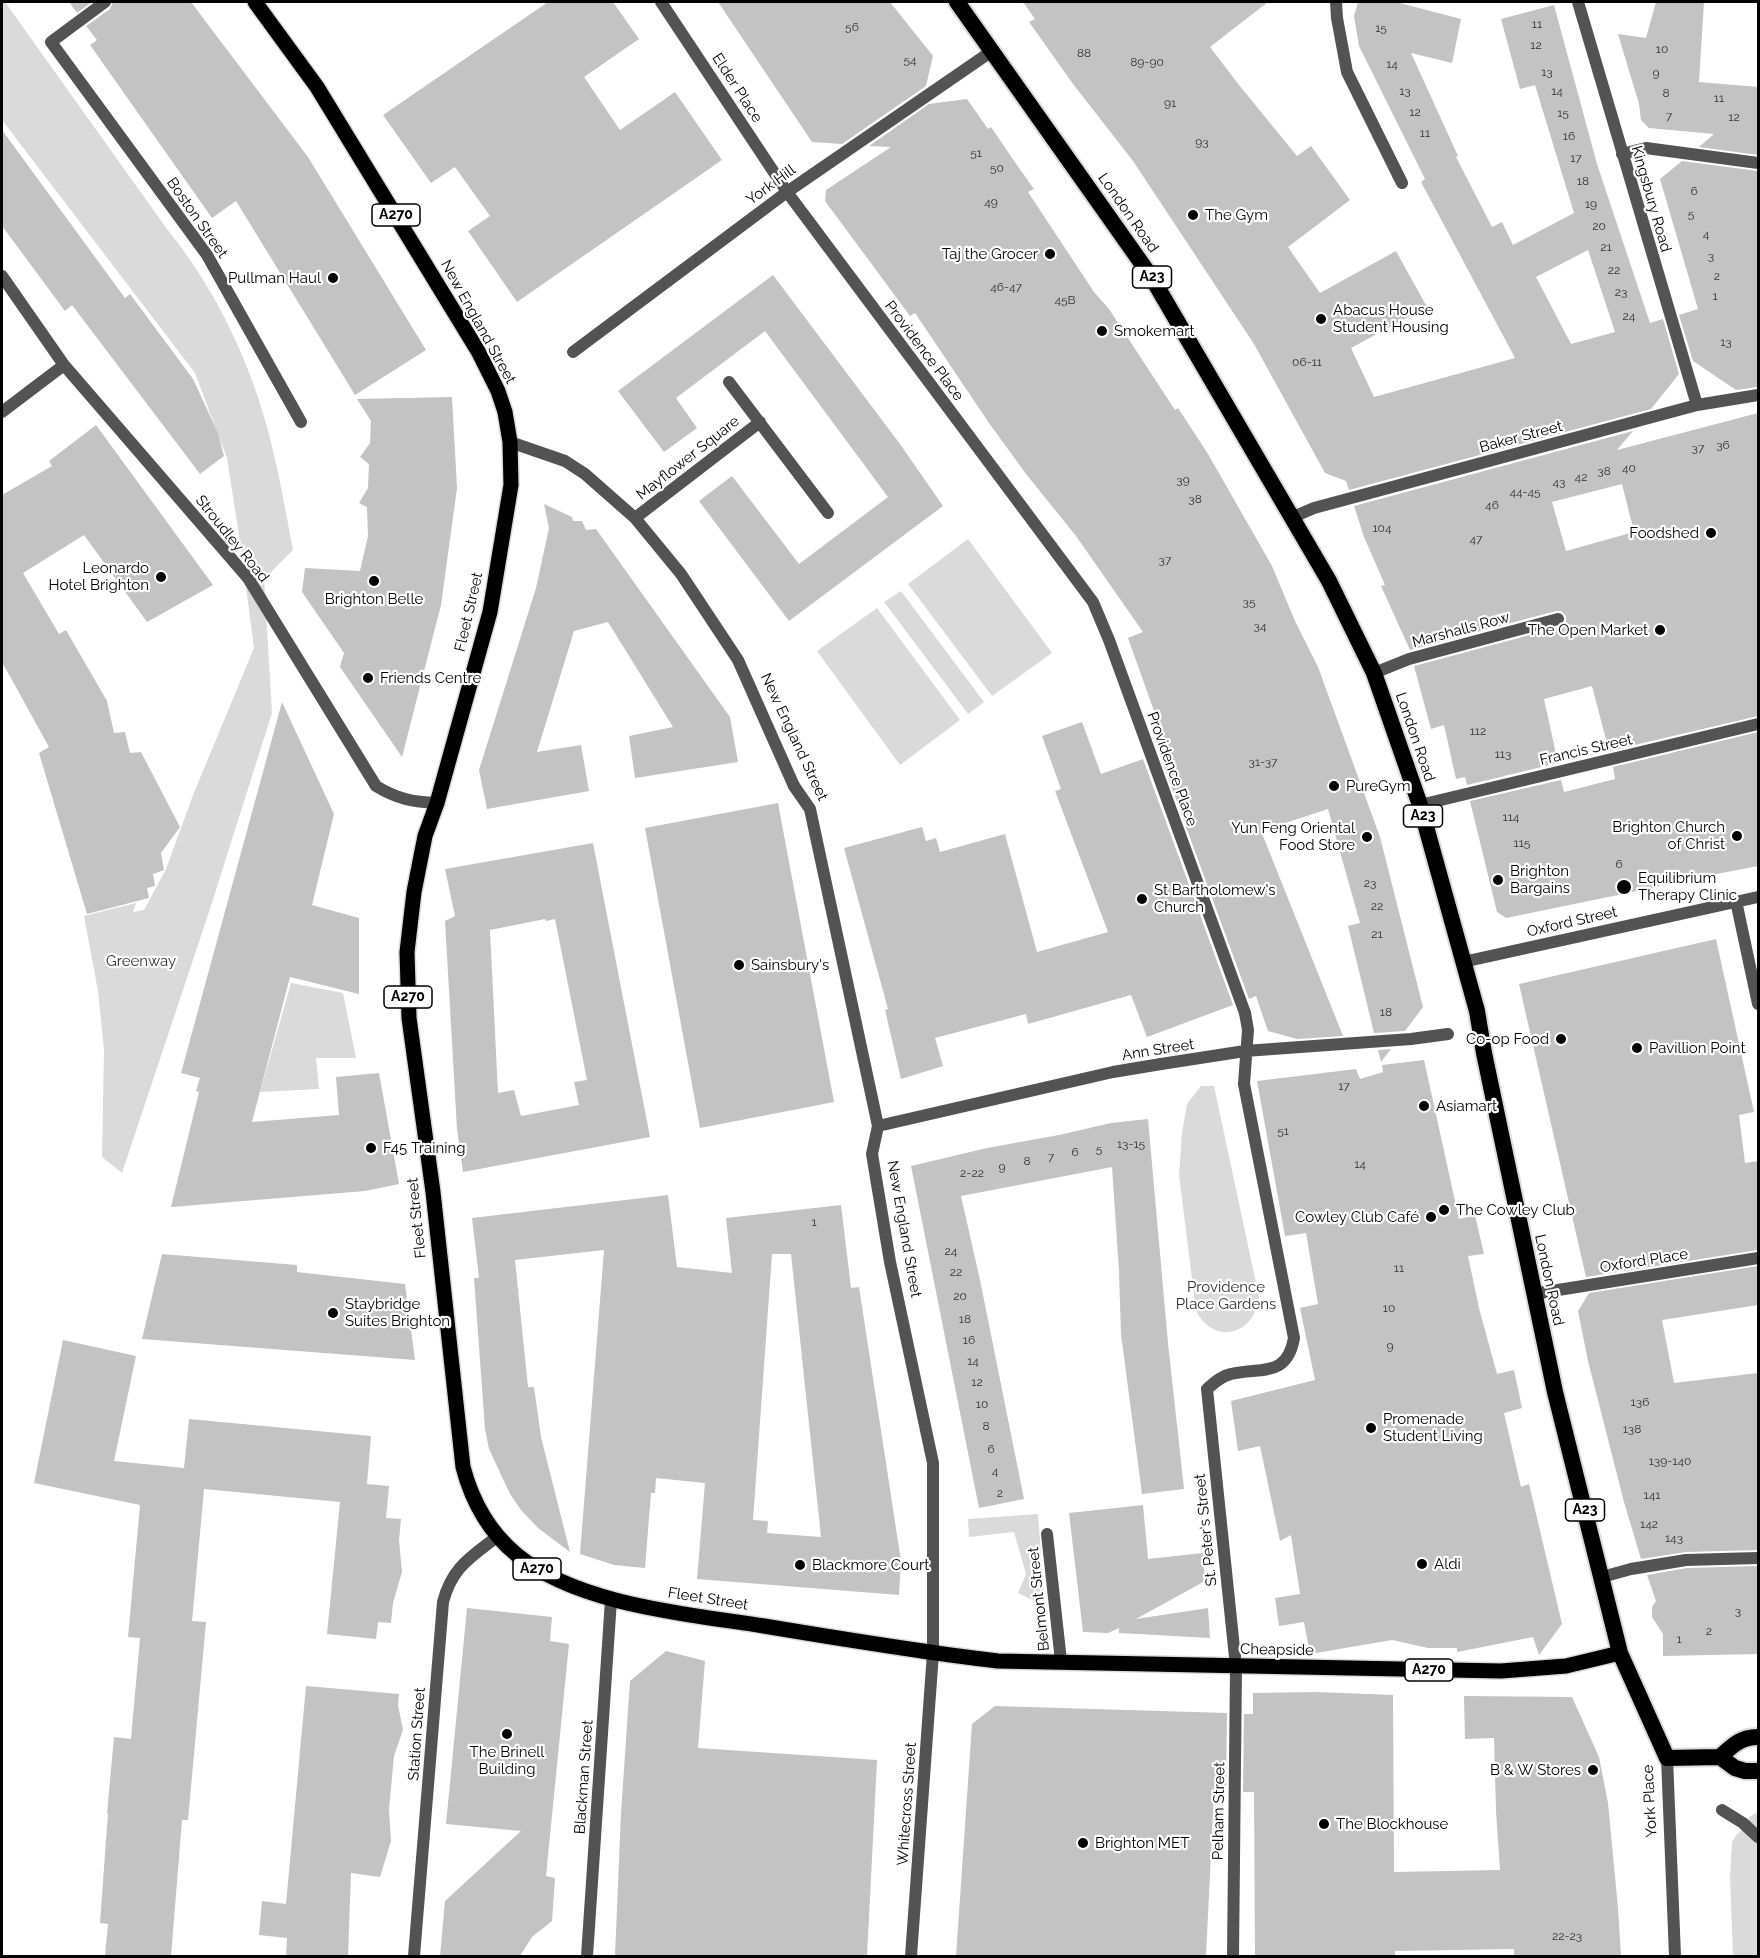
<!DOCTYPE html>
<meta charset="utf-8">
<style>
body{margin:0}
#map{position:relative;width:1760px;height:1958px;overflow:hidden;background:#fff;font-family:Raleway,sans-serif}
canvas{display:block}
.frame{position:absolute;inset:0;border:3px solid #000;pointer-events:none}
</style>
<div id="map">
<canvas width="1760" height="1958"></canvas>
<div class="frame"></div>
</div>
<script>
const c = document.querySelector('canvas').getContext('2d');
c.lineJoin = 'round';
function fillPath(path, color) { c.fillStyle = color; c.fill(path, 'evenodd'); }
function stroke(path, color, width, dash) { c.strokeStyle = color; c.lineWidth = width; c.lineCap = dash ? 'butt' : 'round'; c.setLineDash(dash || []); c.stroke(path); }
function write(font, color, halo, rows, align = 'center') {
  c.font = font + ' Raleway,sans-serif'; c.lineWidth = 4.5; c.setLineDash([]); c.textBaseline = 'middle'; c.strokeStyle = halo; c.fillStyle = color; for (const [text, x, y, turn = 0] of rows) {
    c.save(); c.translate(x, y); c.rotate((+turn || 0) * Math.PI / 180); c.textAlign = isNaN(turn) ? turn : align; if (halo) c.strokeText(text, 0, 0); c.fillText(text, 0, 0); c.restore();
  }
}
fillPath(new Path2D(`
 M 2,2 L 5,2 L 167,229 C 217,291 252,365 271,442 C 280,478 286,514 293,550 L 264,579 L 272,713 L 210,909 L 122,1173 L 102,1157 L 104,1050 L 98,991 L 84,916 L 136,903 L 133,912 L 144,910 L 166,869 L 193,795 L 254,648 L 241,548 L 227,458 L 195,373 L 2,120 Z
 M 968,539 L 1052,653 L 992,696 L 908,584 Z
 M 901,591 L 984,702 L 968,714 L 884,602 Z
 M 877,608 L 960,720 L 900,765 L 817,651 Z
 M 291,983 L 343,993 L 356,1058 L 316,1058 L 319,1089 L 260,1092 Z
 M 1201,1086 L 1214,1086 L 1259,1297 C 1255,1335 1214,1346 1196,1311 L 1179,1175 L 1182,1133 L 1187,1104 Z
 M 1038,1514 L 1045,1606 L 1018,1593 L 1026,1574 L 1014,1532 L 969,1537 L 968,1519 Z
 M 1758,1812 L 1758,1956 L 1733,1956 L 1730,1878 L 1732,1842 L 1737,1834 L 1749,1825 L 1749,1817 Z`), '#dadada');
fillPath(new Path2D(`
 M 69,2 L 92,2 L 77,13 Z
 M 113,2 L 191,2 L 308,157 L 426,350 L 355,395 L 236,201 L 212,218 L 90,45 L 97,40 L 86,26 L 110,9 Z
 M 548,2 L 613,2 L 639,39 L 584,77 L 620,130 L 675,92 L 722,160 L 517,302 L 468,231 L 490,216 L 455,167 L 431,183 L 383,115 Z
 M 718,2 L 890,2 L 933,56 L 926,86 L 842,144 L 812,142 Z
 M 1023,2 L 1268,2 L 1210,47 L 1239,85 L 1297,156 L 1311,146 L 1350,200 L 1288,247 L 1320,293 L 1396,251 L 1427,307 L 1351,348 L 1374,397 L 1515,358 L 1421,182 L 1425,179 L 1359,46 L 1354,16 L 1358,2 L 1396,2 L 1461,19 L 1452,63 L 1411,53 L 1458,156 L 1456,157 L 1492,227 L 1502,222 L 1513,245 L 1574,213 L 1535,85 L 1520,89 L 1501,19 L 1554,5 L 1597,164 L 1650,323 L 1663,319 L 1679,374 L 1651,409 L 1349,490 L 1346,481 L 1325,473 L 1254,344 L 1133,161 L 1073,84 L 1029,22 L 1035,19 ZM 1588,250 L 1615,332 L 1571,344 L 1536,277 Z
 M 1656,2 L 1704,2 L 1699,82 L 1758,87 L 1758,155 L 1699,147 L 1714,134 L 1649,128 L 1641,120 L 1639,104 L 1618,34 L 1646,38 Z
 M 967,99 L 988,129 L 991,127 L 1019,168 L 1034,189 L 1028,192 L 1094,292 L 1109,309 L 1175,410 L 1178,408 L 1208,454 L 1272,566 L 1295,621 L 1318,667 L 1380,837 L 1423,1007 L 1405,1031 L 1374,1033 L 1348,926 L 1360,923 L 1328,809 L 1261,831 L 1343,1036 L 1297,1039 L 1268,1031 L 1256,996 L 1249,999 L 1159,753 L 1168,750 L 1128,638 L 1143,632 L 1076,536 L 1026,474 L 989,423 L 915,313 L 910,316 L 825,201 L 826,190 L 891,147 L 869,146 L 929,104 Z
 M 2,130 L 125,298 L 130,294 L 193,379 L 218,433 L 224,456 L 200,474 L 72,305 L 65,311 L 2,226 Z
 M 1682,161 L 1758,171 L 1758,387 L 1736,390 L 1693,361 L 1679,315 L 1698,309 L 1660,179 Z
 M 773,275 L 900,444 L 943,506 L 789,621 L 699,501 L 732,476 L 799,564 L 888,497 L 765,331 L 676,398 L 697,428 L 664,452 L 618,391 Z
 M 452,397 L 457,488 L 441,605 L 402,757 L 340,667 L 344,653 L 302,592 L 305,568 L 360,571 L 368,536 L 367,507 L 359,503 L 368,488 L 369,464 L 360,457 L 370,443 L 371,421 L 357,399 Z
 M 1758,413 L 1758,716 L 1609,751 L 1592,686 L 1544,699 L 1558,763 L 1467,785 L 1465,777 L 1456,779 L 1444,725 L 1431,729 L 1414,666 L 1560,627 L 1566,622 L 1566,616 L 1561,611 L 1556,611 L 1410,650 L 1381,586 L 1385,585 L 1364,537 L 1354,506 L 1633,431 L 1617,450 ZM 1622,484 L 1634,532 L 1566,551 L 1552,502 Z
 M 96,425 L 213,585 L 147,622 L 84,535 L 23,573 L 59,634 L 66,630 L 107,701 L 114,733 L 125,732 L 130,753 L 141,752 L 180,827 L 161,853 L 164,870 L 153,874 L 155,886 L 147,888 L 149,898 L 87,914 L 39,753 L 49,747 L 2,662 L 2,495 L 52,466 L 49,461 Z
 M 544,504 L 572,517 L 573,521 L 582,521 L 586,530 L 596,529 L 730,717 L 738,762 L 635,778 L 629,736 L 673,727 L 608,622 L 574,631 L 537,752 L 581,745 L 589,791 L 487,809 L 479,770 L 536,588 L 549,528 Z
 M 282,702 L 334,814 L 312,905 L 359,918 L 359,994 L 290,977 L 252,1122 L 339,1115 L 336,1077 L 379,1073 L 399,1184 L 365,1191 L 171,1207 L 199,1092 L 196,1091 L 200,1078 L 181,1073 Z
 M 1082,722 L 1101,774 L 1143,759 L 1233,1005 L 1147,1037 L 1131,995 L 1028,1024 L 1026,1014 L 935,1038 L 943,1066 L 901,1079 L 885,1010 L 888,1009 L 844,848 L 922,827 L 926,841 L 936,838 L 940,852 L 1005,834 L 1037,952 L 1108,932 L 1055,791 L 1061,789 L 1042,736 Z
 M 1758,732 L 1758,866 L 1680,881 L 1680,879 L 1652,888 L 1506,918 L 1497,912 L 1470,801 L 1561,780 L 1564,792 L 1615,779 L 1613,767 Z
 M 778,803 L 834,1102 L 700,1128 L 645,828 Z
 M 593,843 L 650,1137 L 463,1172 L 457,1129 L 445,921 L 455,916 L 445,869 ZM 545,919 L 546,921 L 555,919 L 587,1080 L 574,1082 L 579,1105 L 521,1116 L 514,1090 L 498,1093 L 490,930 Z
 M 1716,939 L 1754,1112 L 1739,1115 L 1745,1163 L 1758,1161 L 1758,1250 L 1586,1277 L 1519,984 Z
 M 1391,1049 L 1381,1062 L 1378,1050 Z
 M 1424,1060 L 1459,1219 L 1475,1215 L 1484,1254 L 1468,1256 L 1479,1308 L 1497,1374 L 1514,1370 L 1522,1408 L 1504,1413 L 1521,1487 L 1529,1484 L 1562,1624 L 1539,1655 L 1533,1637 L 1457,1652 L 1457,1648 L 1428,1648 L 1392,1640 L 1310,1654 L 1304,1622 L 1279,1626 L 1275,1598 L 1300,1594 L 1291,1535 L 1280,1541 L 1260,1446 L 1238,1451 L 1231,1401 L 1315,1380 L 1300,1308 L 1318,1304 L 1306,1233 L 1285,1236 L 1257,1081 L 1356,1069 L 1360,1079 L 1383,1072 L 1382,1065 Z
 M 1148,1119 L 1168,1343 L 1184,1489 L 1142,1494 L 1121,1334 L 1119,1271 L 1112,1167 L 961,1196 L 980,1280 L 1024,1499 L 979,1508 L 911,1166 L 987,1148 L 1059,1135 L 1111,1123 Z
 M 668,1195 L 677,1267 L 732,1273 L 726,1218 L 841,1205 L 851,1288 L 859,1287 L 901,1561 L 899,1595 L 697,1579 L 705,1483 L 656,1478 L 655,1493 L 651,1493 L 645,1568 L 614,1565 L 580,1554 L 604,1250 L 515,1260 L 528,1387 L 534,1387 L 541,1437 L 570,1552 L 538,1528 L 521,1510 L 510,1494 L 489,1449 L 485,1429 L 474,1278 L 479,1278 L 472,1218 ZM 772,1254 L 791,1254 L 821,1537 L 767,1533 L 768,1521 L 753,1520 Z
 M 162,1254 L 297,1265 L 297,1272 L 405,1284 L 415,1360 L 142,1339 Z
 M 1758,1266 L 1758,1305 L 1662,1320 L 1674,1383 L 1758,1373 L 1758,1550 L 1686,1552 L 1641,1559 L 1624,1502 L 1588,1361 L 1578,1311 L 1589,1293 Z
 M 63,1340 L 136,1356 L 114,1461 L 184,1468 L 189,1419 L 371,1436 L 367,1484 L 389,1486 L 386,1518 L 401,1519 L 399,1540 L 402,1572 L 393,1603 L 391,1623 L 378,1622 L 376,1639 L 327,1634 L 340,1502 L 204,1489 L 192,1621 L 206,1622 L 188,1820 L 182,1820 L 171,1956 L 105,1956 L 108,1924 L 100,1923 L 108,1813 L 107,1813 L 114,1737 L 131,1739 L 140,1638 L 128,1637 L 140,1505 L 34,1483 Z
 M 1143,1505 L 1148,1559 L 1203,1553 L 1205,1581 L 1136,1619 L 1208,1608 L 1210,1638 L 1119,1633 L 1119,1628 L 1108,1633 L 1083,1632 L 1069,1513 Z
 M 1758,1566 L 1758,1654 L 1663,1656 L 1663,1634 L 1652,1617 L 1652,1607 L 1656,1601 L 1647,1575 L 1687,1568 Z
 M 467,1608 L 552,1617 L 550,1641 L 569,1644 L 546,1876 L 555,1878 L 552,1921 L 532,1937 L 520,1956 L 440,1956 L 445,1901 L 521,1831 L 446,1824 Z
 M 666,1651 L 705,1661 L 698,1748 L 877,1760 L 867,1956 L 615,1956 L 621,1813 L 630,1681 Z
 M 306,1686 L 399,1694 L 398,1705 L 403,1730 L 394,1756 L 389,1809 L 391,1841 L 380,1877 L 351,1873 L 348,1956 L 286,1956 L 287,1938 L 259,1935 L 262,1901 L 286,1904 Z
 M 1317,1692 L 1393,1695 L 1394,1872 L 1500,1870 L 1496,1811 L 1494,1738 L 1465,1739 L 1464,1696 L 1572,1697 L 1599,1757 L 1608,1803 L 1618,1908 L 1621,1956 L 1514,1956 L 1514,1949 L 1395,1951 L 1395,1956 L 1255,1956 L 1254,1792 L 1243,1792 L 1244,1714 L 1253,1714 L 1253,1693 Z
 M 995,1706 L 1227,1713 L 1226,1791 L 1214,1791 L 1206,1956 L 956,1956 L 972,1724 Z`), '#c3c3c3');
const primary = new Path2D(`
 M 255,2 L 317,87 L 478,351 L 498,391 L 505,412 L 510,442 L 511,485 L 490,612 L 437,803 L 425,836 L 414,892 L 407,952 L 409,1018 L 433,1192 L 463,1467 C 472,1501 489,1532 517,1555 C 579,1605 687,1614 764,1626 C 842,1639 920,1652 998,1661 L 1501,1671 L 1566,1666 L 1620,1653`);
const trunk = new Path2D(`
 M 957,2 L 1152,278 L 1329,581 L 1374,673 L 1420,805 L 1477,1011 L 1484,1053 L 1555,1392 L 1620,1653 L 1667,1758 L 1720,1757 L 1735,1768 L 1745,1771 L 1758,1771
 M 1720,1757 C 1733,1745 1741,1737 1758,1737`);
stroke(primary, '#dbdbdb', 18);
stroke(trunk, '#dbdbdb', 20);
stroke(new Path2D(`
 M 1374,673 L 1409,659 L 1558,619
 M 794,786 L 810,809 L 878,1126
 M 1161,1064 L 1245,1051 L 1411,1039 L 1448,1034
 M 1244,1084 L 1248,1030 L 1245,1013
 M 1722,1810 L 1743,1823 L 1758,1837`), '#535353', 12);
stroke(new Path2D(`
 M 105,2 L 51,42 L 207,255 L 301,422
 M 661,2 L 787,192 L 1093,602 L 1109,640 L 1245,1013
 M 1336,2 L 1337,18 L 1347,72 L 1402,183
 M 1578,2 L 1697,405
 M 1622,154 L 1646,148 L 1758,163
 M 2,276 L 64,365 L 248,578 L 376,786 C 397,799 413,802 437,803
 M 573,352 L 787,192 L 992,51
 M 729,382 L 828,513
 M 2,412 L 64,365
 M 510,442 L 565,461 L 585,474 L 635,518 L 681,574 L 738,660 L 794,786
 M 1293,517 L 1314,508 L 1697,405 L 1758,395
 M 635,518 L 760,422
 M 1420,805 L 1758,724
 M 1736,901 L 1758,1004
 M 1463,962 L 1758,897
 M 1533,1294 L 1758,1258
 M 1047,1534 L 1061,1661
 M 1602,1577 L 1631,1569 L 1686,1560 L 1758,1558
 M 933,1653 L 933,1463 L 890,1262 L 872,1154 L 878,1126 L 1113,1072 L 1161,1064
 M 1667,1758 L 1675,1956
 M 414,1956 L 443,1602 C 452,1567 471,1557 498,1536
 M 587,1956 L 611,1600
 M 1233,1956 L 1236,1667 L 1207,1389 C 1214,1383 1221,1376 1231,1374 C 1261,1367 1287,1378 1294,1338 L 1244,1084`), '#535353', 12);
stroke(new Path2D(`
 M 911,1956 L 933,1653`), '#535353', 12);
stroke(primary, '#000', 15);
stroke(trunk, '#000', 16);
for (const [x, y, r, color] of [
 [1193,215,6,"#000"],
 [1050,254,6,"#000"],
 [333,278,6,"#000"],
 [1321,319,6,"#000"],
 [1102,331,6,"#000"],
 [1711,533,6,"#000"],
 [161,577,6,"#000"],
 [374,581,6,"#000"],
 [1660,630,6,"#000"],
 [368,678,6,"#000"],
 [1334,786,6,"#000"],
 [1737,836,6,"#000"],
 [1367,837,6,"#000"],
 [1498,880,6,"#000"],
 [1624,887,8,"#000"],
 [1142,899,6,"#000"],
 [739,965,6,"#000"],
 [1561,1039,6,"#000"],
 [1637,1048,6,"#000"],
 [1424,1106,6,"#000"],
 [371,1148,6,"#000"],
 [1444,1210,6,"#000"],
 [1431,1217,6,"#000"],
 [333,1313,6,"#000"],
 [1371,1428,6,"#000"],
 [1422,1564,6,"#000"],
 [800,1565,6,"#000"],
 [507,1734,6,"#000"],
 [1593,1770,6,"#000"],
 [1324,1824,6,"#000"],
 [1083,1843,6,"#000"]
]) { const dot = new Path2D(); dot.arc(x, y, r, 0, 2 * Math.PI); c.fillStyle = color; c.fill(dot); stroke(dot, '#fff', 2); }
write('12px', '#313131', null, [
 ["11",1537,24],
 ["56",852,27],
 ["15",1381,28],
 ["12",1536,45],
 ["10",1662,49],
 ["88",1084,53],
 ["54",910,60],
 ["89-90",1147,62],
 ["14",1392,64],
 ["13",1547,72],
 ["9",1656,73],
 ["13",1405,91],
 ["14",1557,91],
 ["8",1666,93],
 ["11",1719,98],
 ["91",1170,103],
 ["12",1415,112],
 ["15",1563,113],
 ["7",1669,116],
 ["12",1734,117],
 ["11",1425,133],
 ["16",1569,136],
 ["93",1202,142],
 ["51",976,153],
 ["17",1576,158],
 ["50",997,168],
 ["18",1583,181],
 ["6",1694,191],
 ["49",991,202],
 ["19",1591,204],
 ["5",1691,214],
 ["20",1599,226],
 ["4",1706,234],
 ["21",1606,247],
 ["3",1711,256],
 ["22",1614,270],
 ["2",1717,276],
 ["46-47",1006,287],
 ["23",1621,292],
 ["1",1715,296],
 ["45B",1065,300],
 ["24",1629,316],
 ["13",1726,342],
 ["06-11",1307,362],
 ["36",1723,445],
 ["37",1698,448],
 ["40",1629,468],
 ["38",1604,471],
 ["42",1581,477],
 ["39",1183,480],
 ["43",1559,482],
 ["44-45",1525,492],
 ["38",1195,499],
 ["46",1492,505],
 ["104",1382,528],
 ["47",1476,539],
 ["37",1165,560],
 ["35",1249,602],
 ["34",1260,626],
 ["112",1478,731],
 ["113",1503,754],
 ["31-37",1263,762],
 ["114",1511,817],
 ["115",1522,843],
 ["6",1619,864],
 ["23",1370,883],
 ["22",1377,906],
 ["21",1377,934],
 ["18",1386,1012],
 ["17",1344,1086],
 ["51",1283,1131],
 ["13-15",1131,1144],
 ["5",1099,1149],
 ["6",1075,1152],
 ["7",1051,1157],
 ["8",1027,1161],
 ["14",1360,1164],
 ["9",1002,1167],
 ["2-22",972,1173],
 ["1",814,1222],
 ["24",951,1251],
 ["11",1399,1268],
 ["22",956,1272],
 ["20",960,1296],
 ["10",1389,1308],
 ["18",965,1319],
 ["16",969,1340],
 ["9",1390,1346],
 ["14",973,1361],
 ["12",977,1382],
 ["136",1640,1402],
 ["10",982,1404],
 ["8",986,1426],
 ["138",1632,1429],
 ["6",991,1449],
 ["139-140",1670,1461],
 ["4",995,1471],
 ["2",1000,1493],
 ["141",1652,1495],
 ["142",1649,1524],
 ["143",1674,1538],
 ["3",1738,1611],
 ["2",1709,1631],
 ["1",1679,1639],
 ["22-23",1567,1936]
]);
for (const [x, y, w] of [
 [396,215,48],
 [1152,277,39],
 [1423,816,39],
 [408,997,48],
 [1585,1510,39],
 [537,1569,48],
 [1429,1670,48]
]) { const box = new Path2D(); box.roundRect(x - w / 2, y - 11, w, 22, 4.5); c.fillStyle = '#fff'; c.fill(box); stroke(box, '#000', 1.5); }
write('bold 14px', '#000', null, [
 ["A270",396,215],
 ["A23",1152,277],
 ["A23",1423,816],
 ["A270",408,997],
 ["A23",1585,1510],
 ["A270",537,1569],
 ["A270",1429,1670]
]);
write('15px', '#000', '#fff', [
 ["Elder Place",737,88,57],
 ["York Hill",771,185,-36],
 ["Kingsbury Road",1651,199,74],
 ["London Road",1128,213,55],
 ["Boston Street",197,218,55],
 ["New England Street",478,322,61],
 ["Providence Place",924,351,53],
 ["Baker Street",1521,437,-15],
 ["Mayflower Square",688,458,-38],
 ["Stroudley Road",232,539,51],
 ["Fleet Street",469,612,-77],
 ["Marshalls Row",1461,630,-15],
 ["New England Street",794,737,65],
 ["London Road",1415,737,71],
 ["Francis Street",1586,750,-13],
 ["Providence Place",1172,769,70],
 ["Oxford Street",1572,922,-13],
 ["Ann Street",1158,1050,-9],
 ["Fleet Street",417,1218,-96],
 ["New England Street",904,1229,80],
 ["Oxford Place",1644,1261,-9],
 ["London Road",1549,1280,78],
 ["St. Peter's Street",1206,1530,-96],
 ["Fleet Street",708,1599,9],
 ["Belmont Street",1039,1599,-96],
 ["Cheapside",1277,1650,1],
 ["Station Street",417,1734,-86],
 ["Blackman Street",584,1777,-86],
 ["York Place",1650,1801,-93],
 ["Whitecross Street",907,1804,-86],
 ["Pelham Street",1219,1811,-89]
]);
write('15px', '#000', '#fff', [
 ["The Gym",1205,215],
 ["Taj the Grocer",1038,254,"right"],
 ["Pullman Haul",321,278,"right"],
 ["Abacus House",1333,310],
 ["Student Housing",1333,327],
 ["Smokemart",1114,331],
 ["Foodshed",1699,533,"right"],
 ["Leonardo",149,568,"right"],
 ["Hotel Brighton",149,585,"right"],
 ["Brighton Belle",374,599,"center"],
 ["The Open Market",1648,630,"right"],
 ["Friends Centre",380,678],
 ["PureGym",1346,786],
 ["Brighton Church",1725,827,"right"],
 ["of Christ",1725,844,"right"],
 ["Yun Feng Oriental",1355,828,"right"],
 ["Food Store",1355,845,"right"],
 ["Brighton",1510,871],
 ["Bargains",1510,888],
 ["Equilibrium",1638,878],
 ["Therapy Clinic",1638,895],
 ["St Bartholomew's",1154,890],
 ["Church",1154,907],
 ["Sainsbury's",751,965],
 ["Co-op Food",1549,1039,"right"],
 ["Pavillion Point",1649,1048],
 ["Asiamart",1436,1106],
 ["F45 Training",383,1148],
 ["The Cowley Club",1456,1210],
 ["Cowley Club Café",1419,1217,"right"],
 ["Staybridge",345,1304],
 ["Suites Brighton",345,1321],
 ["Promenade",1383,1419],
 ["Student Living",1383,1436],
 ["Aldi",1434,1564],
 ["Blackmore Court",812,1565],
 ["The Brinell",507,1752,"center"],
 ["Building",507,1769,"center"],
 ["B & W Stores",1581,1770,"right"],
 ["The Blockhouse",1336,1824],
 ["Brighton MET",1095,1843]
], 'left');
write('15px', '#313131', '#fff', [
 ["Greenway",141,961],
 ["Providence",1226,1287],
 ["Place Gardens",1226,1304]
]);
</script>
